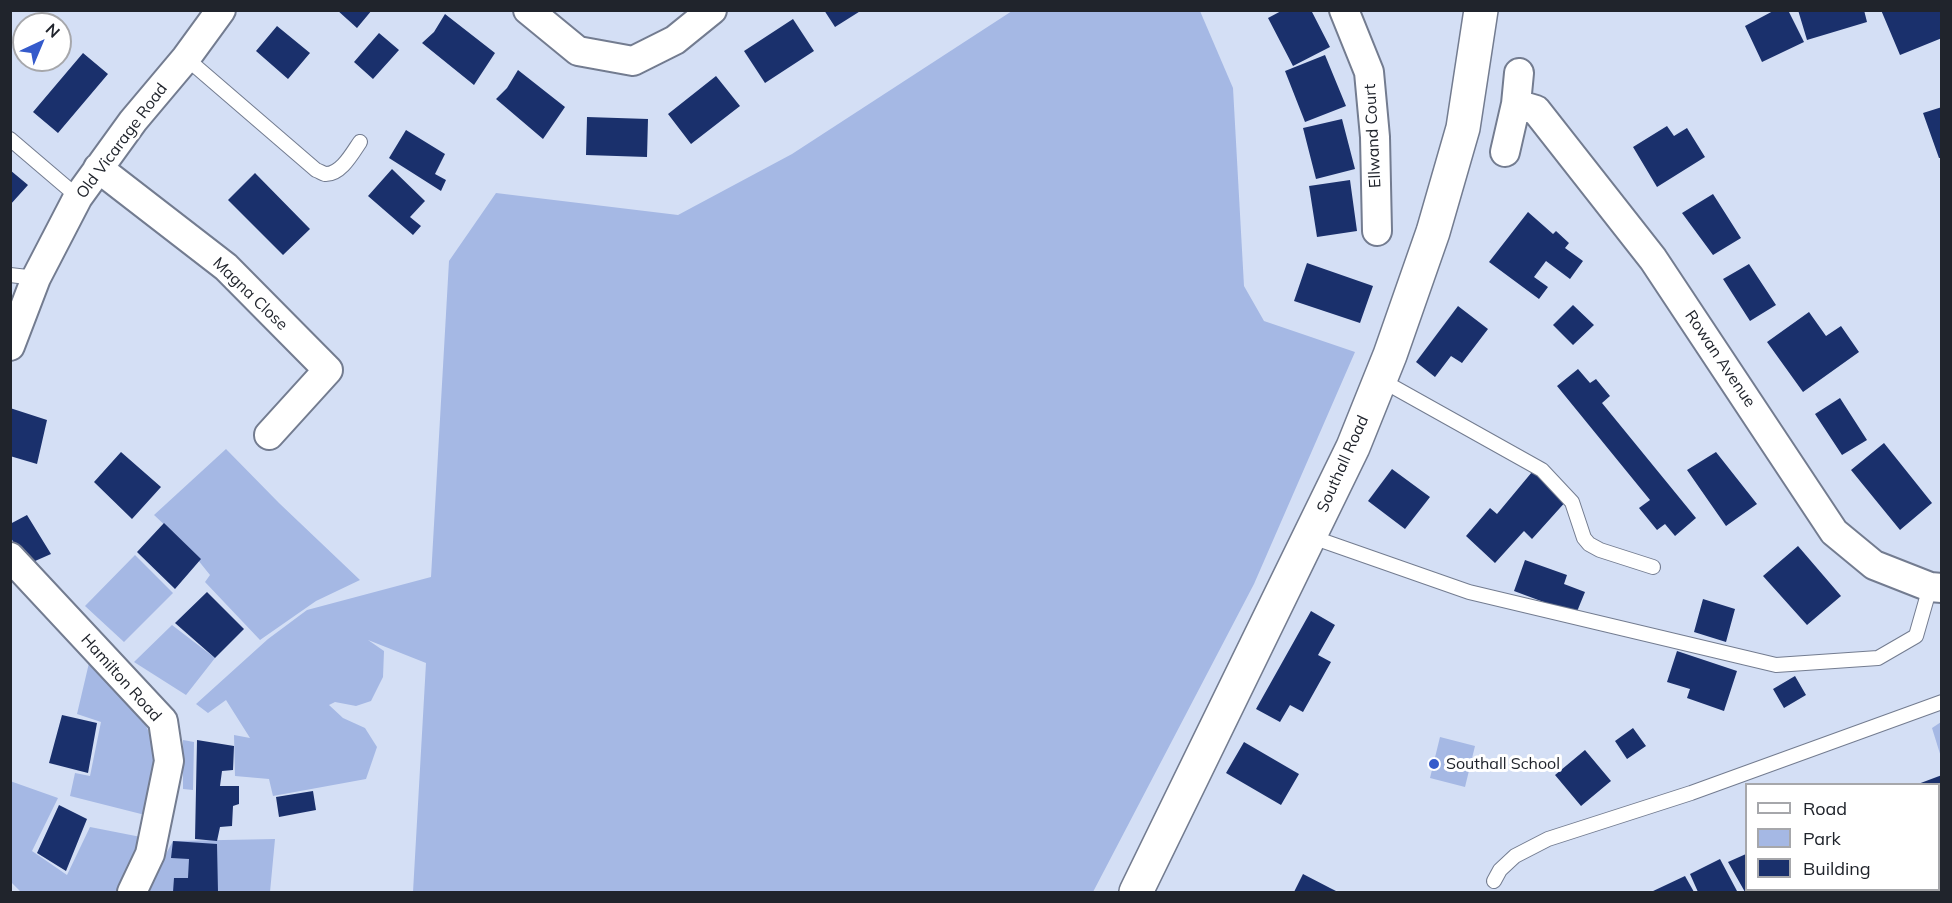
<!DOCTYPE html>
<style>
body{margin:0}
#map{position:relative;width:1952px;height:903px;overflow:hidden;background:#d4dff5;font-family:Mulish,sans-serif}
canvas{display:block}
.frame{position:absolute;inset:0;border:12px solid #20242c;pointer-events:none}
.legend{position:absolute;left:1745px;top:783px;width:195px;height:108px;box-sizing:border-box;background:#fff;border:2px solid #a6a7ab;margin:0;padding:8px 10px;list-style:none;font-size:18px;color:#20242c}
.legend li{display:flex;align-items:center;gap:12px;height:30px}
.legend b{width:30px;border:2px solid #a6a7ab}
.north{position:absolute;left:12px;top:12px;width:60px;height:60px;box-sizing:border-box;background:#fff;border:2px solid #a6a7ab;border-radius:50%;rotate:44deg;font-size:16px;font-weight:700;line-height:24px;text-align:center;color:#20242c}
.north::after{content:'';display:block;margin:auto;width:21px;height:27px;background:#345acb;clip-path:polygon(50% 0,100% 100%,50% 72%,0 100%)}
</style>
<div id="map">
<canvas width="1952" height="903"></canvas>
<div class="frame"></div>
<ul class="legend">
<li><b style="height:8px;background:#fff"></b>Road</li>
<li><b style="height:16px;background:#a5b8e4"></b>Park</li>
<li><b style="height:16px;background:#1a306c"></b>Building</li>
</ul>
<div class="north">N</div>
</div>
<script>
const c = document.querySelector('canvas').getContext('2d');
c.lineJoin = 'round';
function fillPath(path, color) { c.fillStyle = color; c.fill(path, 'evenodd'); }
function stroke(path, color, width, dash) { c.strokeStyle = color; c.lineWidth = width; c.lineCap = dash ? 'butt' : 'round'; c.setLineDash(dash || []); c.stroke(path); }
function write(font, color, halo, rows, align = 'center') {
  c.font = font + ' Mulish,sans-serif'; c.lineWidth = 6; c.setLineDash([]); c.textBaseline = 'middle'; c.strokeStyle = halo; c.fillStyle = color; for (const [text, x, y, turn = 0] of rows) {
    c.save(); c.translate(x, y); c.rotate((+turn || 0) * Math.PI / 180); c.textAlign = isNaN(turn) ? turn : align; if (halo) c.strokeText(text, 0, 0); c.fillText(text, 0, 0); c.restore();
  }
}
fillPath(new Path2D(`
 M 1012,11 L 1200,11 L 1233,88 L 1244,286 L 1264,321 L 1355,352 L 1254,584 L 1093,892 L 413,892 L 426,663 L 368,640 L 384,651 L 383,677 L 371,701 L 356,706 L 335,702 L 329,705 L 343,718 L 365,728 L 377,747 L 366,779 L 273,796 L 269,779 L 235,776 L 234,735 L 250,738 L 226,700 L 208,713 L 196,704 L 268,639 L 307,610 L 431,577 L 449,261 L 496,193 L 678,215 L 792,154 Z
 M 226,449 L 279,503 L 360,580 L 316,601 L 260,640 L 205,582 L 210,575 L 185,544 L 154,515 Z
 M 135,555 L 173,593 L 124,642 L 85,606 Z
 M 172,625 L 215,658 L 186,695 L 134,662 Z
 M 89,663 L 119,690 L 143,720 L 164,762 L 153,817 L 70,796 L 75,773 L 90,776 L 101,722 L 77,714 Z
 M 1941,722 L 1941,757 L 1932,728 Z
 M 1440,737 L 1475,746 L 1465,787 L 1430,778 Z
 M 183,740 L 194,742 L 193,790 L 183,789 Z
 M 10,781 L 58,798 L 32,851 L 67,875 L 90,827 L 146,838 L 123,892 L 21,892 L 11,882 Z
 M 275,839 L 270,892 L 145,892 L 173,841 Z`), '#a5b8e4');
fillPath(new Path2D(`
 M 337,10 L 372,10 L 357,28 Z
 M 824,10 L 862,10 L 835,27 Z
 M 1283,10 L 1311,10 L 1330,47 L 1293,66 L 1268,18 Z
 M 1775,10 L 1788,10 L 1804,42 L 1762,62 L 1745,26 Z
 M 1798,10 L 1864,10 L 1867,22 L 1807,40 Z
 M 1881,10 L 1942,10 L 1942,38 L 1900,55 Z
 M 445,14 L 495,53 L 474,85 L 422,43 L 434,32 Z
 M 793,19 L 814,51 L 765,83 L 744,51 Z
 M 277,26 L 310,53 L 288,79 L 256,51 Z
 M 379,33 L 399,50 L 373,79 L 354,62 Z
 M 83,53 L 108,74 L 58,133 L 33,112 Z
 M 1325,55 L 1346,106 L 1305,122 L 1285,71 Z
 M 518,70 L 565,107 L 543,139 L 496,99 L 507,88 Z
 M 716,76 L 740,106 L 691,144 L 668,114 Z
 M 1942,107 L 1942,158 L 1939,158 L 1923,113 Z
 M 587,117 L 648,119 L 647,157 L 586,155 Z
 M 1342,119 L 1355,169 L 1316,179 L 1303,128 Z
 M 1667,126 L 1674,136 L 1687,128 L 1705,157 L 1657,187 L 1633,147 Z
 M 406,130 L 445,154 L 435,174 L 446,180 L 441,191 L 389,158 Z
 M 392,169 L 425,201 L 410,217 L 421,226 L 413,235 L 368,196 Z
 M 10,170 L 28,185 L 10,205 Z
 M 255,173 L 310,229 L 283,255 L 228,200 Z
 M 1350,180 L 1357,231 L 1317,237 L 1309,186 Z
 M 1713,194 L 1741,238 L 1713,255 L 1682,213 Z
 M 1528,212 L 1553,234 L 1556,231 L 1569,243 L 1565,248 L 1583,261 L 1570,279 L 1546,261 L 1534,277 L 1548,287 L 1539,299 L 1489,262 Z
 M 1307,263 L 1373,286 L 1360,323 L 1294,301 Z
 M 1749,264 L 1776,305 L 1750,321 L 1723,279 Z
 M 1573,305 L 1594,325 L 1573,345 L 1553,325 Z
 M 1458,306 L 1488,329 L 1462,363 L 1451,356 L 1435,377 L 1416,362 Z
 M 1809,312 L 1826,336 L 1841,326 L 1859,352 L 1803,392 L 1767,342 Z
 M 1578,369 L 1590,383 L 1596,379 L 1610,396 L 1602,403 L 1696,518 L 1675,536 L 1665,524 L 1657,530 L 1639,508 L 1650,500 L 1557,386 Z
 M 1840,398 L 1867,440 L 1842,455 L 1815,414 Z
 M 10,408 L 47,420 L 37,464 L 10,456 Z
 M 1884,443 L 1932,503 L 1900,530 L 1851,470 Z
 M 121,452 L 161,487 L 132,519 L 94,482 Z
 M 1716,452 L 1757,504 L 1726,526 L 1687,470 Z
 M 1392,469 L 1430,497 L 1405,529 L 1368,501 Z
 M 1532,472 L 1568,499 L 1532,539 L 1524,531 L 1495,563 L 1466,536 L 1490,508 L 1497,514 Z
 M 27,515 L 51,554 L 26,565 L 10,536 L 10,524 Z
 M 164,523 L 201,559 L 175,589 L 137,552 Z
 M 1798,546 L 1841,596 L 1807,625 L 1763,576 Z
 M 1525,560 L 1567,575 L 1564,584 L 1585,592 L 1576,614 L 1514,591 Z
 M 207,592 L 244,629 L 215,658 L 175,623 Z
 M 1703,599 L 1735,609 L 1726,642 L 1694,632 Z
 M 1311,611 L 1335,625 L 1318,655 L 1331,662 L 1303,712 L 1290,705 L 1280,722 L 1256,709 Z
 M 1677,651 L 1737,671 L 1724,711 L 1687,698 L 1690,689 L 1667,682 Z
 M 1795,676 L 1806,695 L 1784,708 L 1773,689 Z
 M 62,715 L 97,723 L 88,773 L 49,763 Z
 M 1633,728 L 1646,746 L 1627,759 L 1615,741 Z
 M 197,740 L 234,746 L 233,770 L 222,771 L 220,786 L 239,786 L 239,804 L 233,806 L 232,826 L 220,827 L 217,841 L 195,839 Z
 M 1244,742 L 1299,774 L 1281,805 L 1226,773 Z
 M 1585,750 L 1611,781 L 1581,806 L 1555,775 Z
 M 1942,775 L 1942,816 L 1938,817 L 1938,784 L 1918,784 Z
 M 313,791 L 316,810 L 279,817 L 276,797 Z
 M 59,805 L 87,819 L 66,871 L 37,853 Z
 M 173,841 L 217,844 L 218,892 L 173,892 L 174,878 L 188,878 L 189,859 L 171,858 Z
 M 1746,854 L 1746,890 L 1756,890 L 1752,892 L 1745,892 L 1728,862 Z
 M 1720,859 L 1737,891 L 1698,892 L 1690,874 Z
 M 1303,874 L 1330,888 L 1338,892 L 1294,892 Z
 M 1685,876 L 1694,892 L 1651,892 Z`), '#1a306c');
const service = new Path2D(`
 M 186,58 L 316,170 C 319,171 322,173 325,174 C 341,175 353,152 360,142
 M 10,139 L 78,197
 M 10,275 L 36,278
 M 1381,380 L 1542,470 L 1572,502 L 1584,538 L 1589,544 L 1600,550 L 1653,567
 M 1309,536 L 1469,592 L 1776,665 L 1878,658 L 1916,636 L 1930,587
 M 1494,881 L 1500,870 L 1515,856 L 1548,839 L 1691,793 L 1942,702`);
const minor = new Path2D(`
 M 528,10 L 578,51 L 633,61 L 675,40 L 712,10
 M 1344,10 L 1369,72 L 1375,137 L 1377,231
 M 1516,104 L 1536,110 L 1653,259 L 1834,532 L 1874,565 L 1930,587 L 1942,588
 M 1505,152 L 1516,104 L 1519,73
 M 98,168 L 226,267 L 328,370 L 269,435
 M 10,346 L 36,278 L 78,197 L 133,121 L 186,58 L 221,10
 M 10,557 L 163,721 L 169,761 L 150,854 L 132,892
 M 1938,875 L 1942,874
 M 1890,892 L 1899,890`);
const secondary = new Path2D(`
 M 1136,892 L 1353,447 L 1390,355 L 1433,232 L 1463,128 L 1481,10`);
stroke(service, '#737c90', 16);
stroke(minor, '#737c90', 32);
stroke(secondary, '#737c90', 36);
stroke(service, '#fff', 14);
stroke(minor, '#fff', 28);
stroke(secondary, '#fff', 33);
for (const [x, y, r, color] of [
 [1434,764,6,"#345acb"]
]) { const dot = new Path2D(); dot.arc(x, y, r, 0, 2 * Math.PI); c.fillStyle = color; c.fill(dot); stroke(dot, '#fff', 2); }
write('16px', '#20242c', '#fff', [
 ["Ellwand Court",1373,136,-93],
 ["Old Vicarage Road",122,141,-53],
 ["Magna Close",250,294,44],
 ["Rowan Avenue",1720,359,56],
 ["Southall Road",1343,464,-66],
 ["Hamilton Road",121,678,48]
]);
write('16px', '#20242c', '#fff', [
 ["Southall School",1446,764]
], 'left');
</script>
